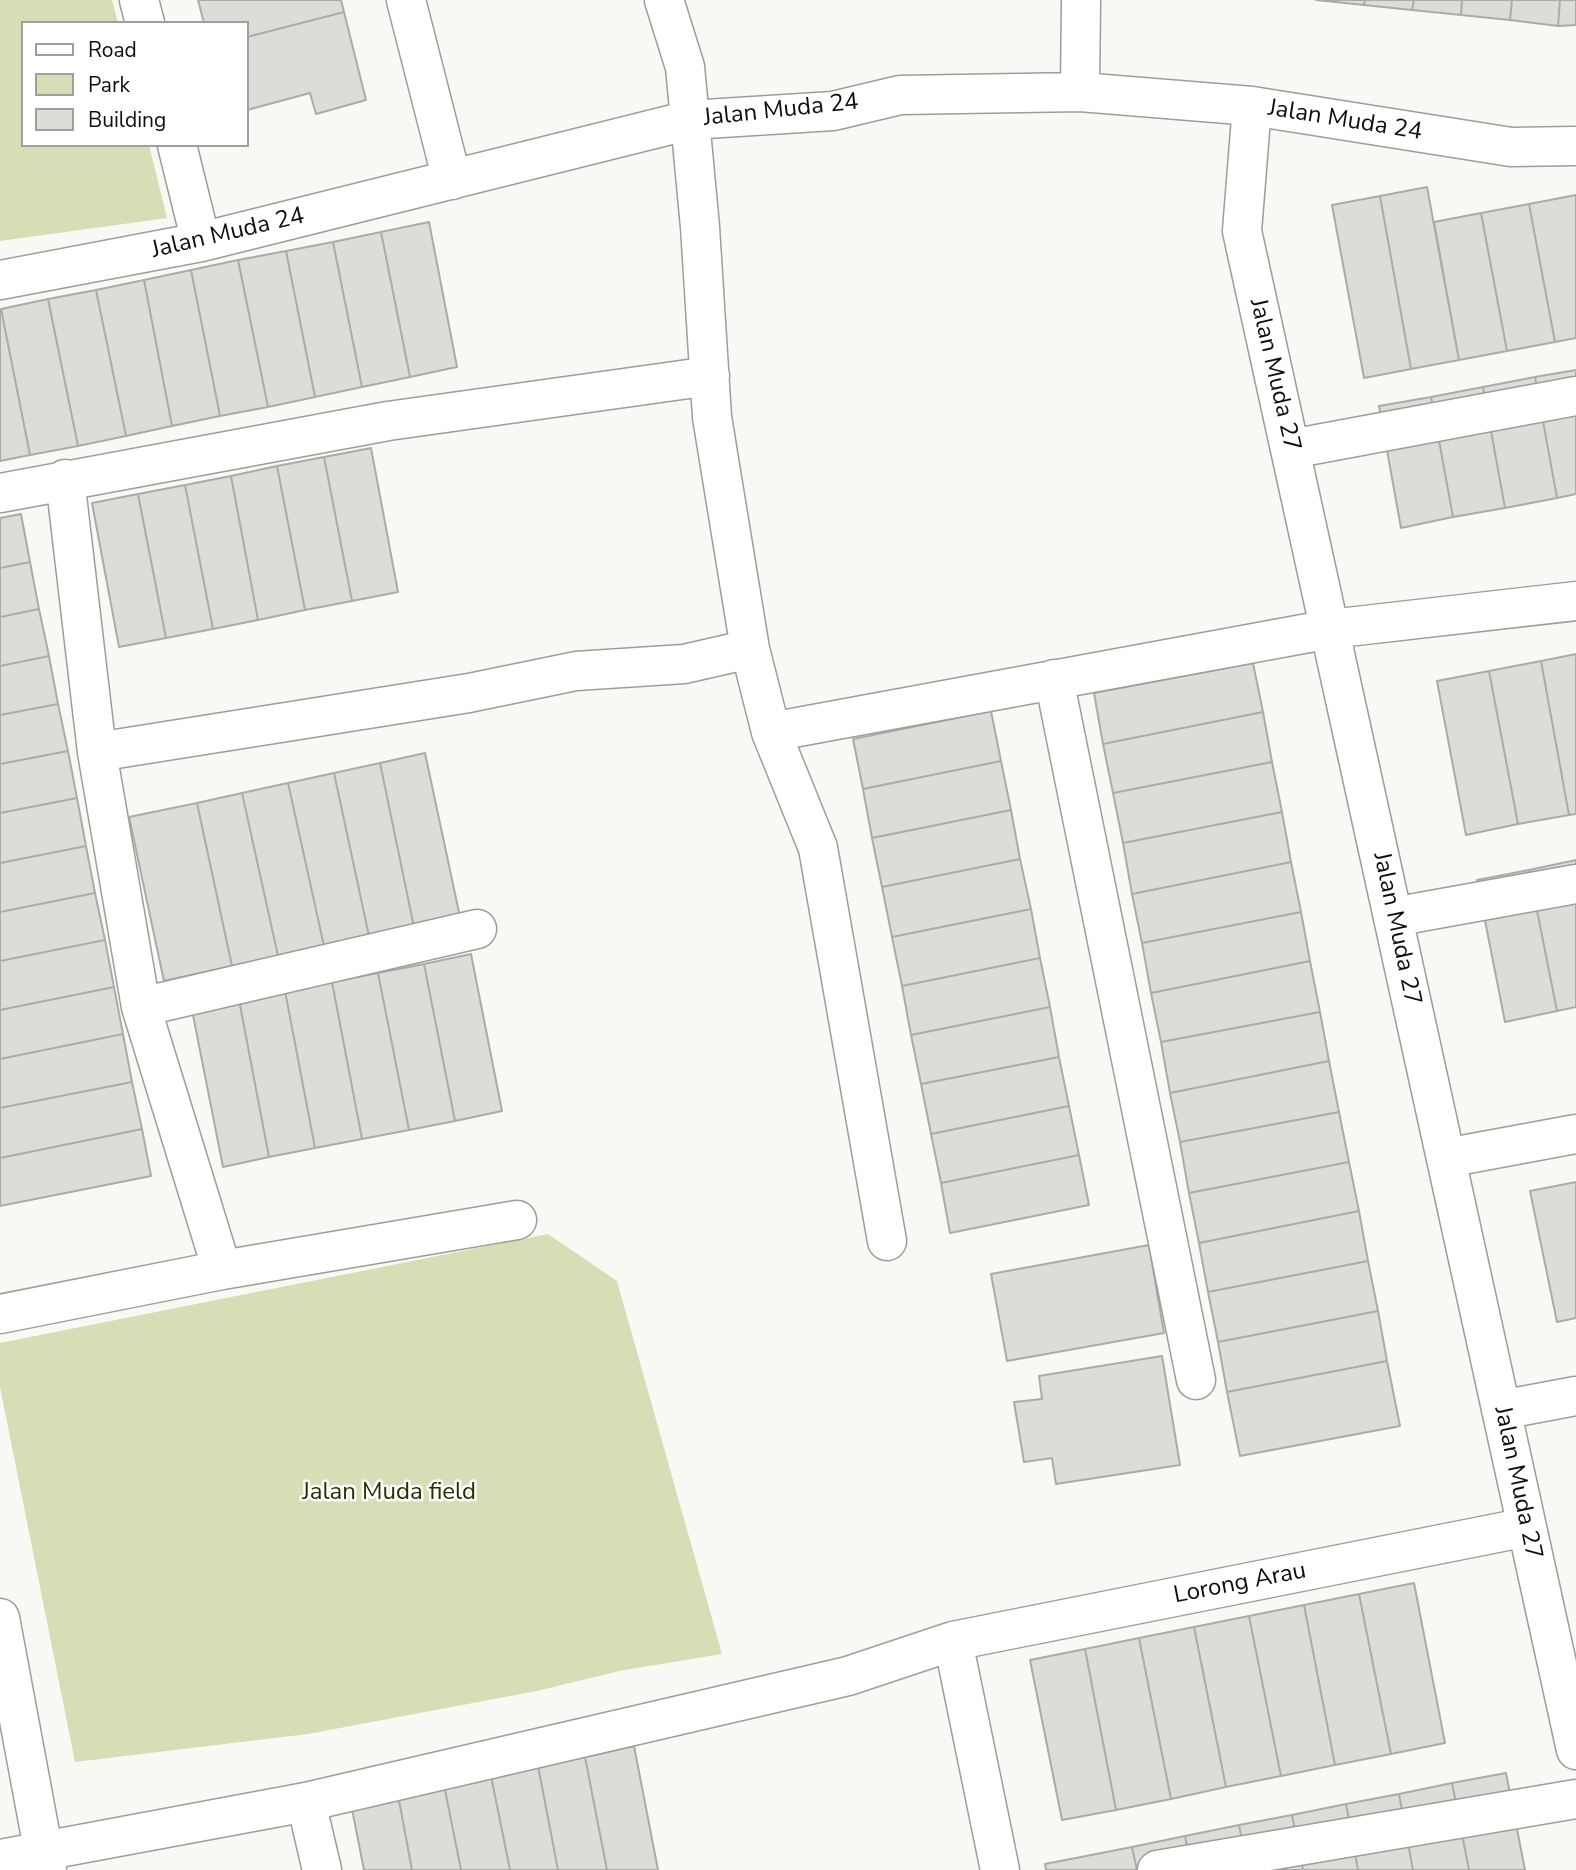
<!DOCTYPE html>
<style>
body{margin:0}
#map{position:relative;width:1576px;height:1870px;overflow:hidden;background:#f8f9f4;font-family:"Nunito Sans",sans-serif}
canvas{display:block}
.legend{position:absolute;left:21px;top:21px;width:228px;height:126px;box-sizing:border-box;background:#fff;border:2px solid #9f9f9e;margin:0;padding:9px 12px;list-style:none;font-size:21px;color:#0e0f0d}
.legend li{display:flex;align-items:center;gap:14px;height:35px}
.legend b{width:35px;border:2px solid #9f9f9e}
</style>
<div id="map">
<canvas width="1576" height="1870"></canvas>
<ul class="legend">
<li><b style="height:9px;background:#fff"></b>Road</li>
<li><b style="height:19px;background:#d5deb5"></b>Park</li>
<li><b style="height:19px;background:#dbddd7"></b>Building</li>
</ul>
</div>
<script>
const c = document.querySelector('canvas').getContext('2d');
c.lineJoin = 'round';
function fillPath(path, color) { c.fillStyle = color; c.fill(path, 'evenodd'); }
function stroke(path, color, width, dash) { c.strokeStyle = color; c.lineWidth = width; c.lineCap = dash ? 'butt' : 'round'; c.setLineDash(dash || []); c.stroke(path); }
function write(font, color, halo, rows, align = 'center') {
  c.font = font + ' "Nunito Sans",sans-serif'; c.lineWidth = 5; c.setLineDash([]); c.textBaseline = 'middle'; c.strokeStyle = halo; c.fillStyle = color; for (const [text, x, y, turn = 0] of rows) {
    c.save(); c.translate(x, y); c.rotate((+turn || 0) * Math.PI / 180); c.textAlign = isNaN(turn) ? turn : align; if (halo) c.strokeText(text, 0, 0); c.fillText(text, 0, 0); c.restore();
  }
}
fillPath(new Path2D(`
 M 0,0 L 112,0 L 118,23 L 23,23 L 23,145 L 149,145 L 167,218 L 0,241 Z
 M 548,1234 L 617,1281 L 722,1654 L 619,1671 L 537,1691 L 308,1734 L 75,1762 L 0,1387 L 0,1343 Z`), '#d5deb5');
const building = new Path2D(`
 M 198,0 L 341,0 L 344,12 L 247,37 L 247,23 L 204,23 Z
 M 1316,0 L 1365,0 L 1364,5 Z
 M 1365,0 L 1414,0 L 1412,10 L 1364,5 Z
 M 1414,0 L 1462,0 L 1461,15 L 1412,10 Z
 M 1462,0 L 1512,0 L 1510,20 L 1461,15 Z
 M 1512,0 L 1560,0 L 1558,26 L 1510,20 Z
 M 1560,0 L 1576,0 L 1576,25 L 1558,26 Z
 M 344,12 L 366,100 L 316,114 L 310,93 L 247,110 L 247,37 Z
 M 1427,187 L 1459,360 L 1411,369 L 1380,196 Z
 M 1576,195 L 1576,338 L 1555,342 L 1529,204 Z
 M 1380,196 L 1411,369 L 1364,378 L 1332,205 Z
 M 1529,204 L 1555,342 L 1507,351 L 1481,213 Z
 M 1481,213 L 1507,351 L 1459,360 L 1434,222 Z
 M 429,222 L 457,367 L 410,377 L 381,232 Z
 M 381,232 L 410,377 L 362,387 L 333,242 Z
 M 333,242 L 362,387 L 315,397 L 286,251 Z
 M 286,251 L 315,397 L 268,407 L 238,260 Z
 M 238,260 L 268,407 L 220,416 L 191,270 Z
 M 191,270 L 220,416 L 172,426 L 144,280 Z
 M 144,280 L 172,426 L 126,436 L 96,290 Z
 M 96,290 L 126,436 L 78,446 L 48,299 Z
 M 48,299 L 78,446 L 30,455 L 1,309 Z
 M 1,309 L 30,455 L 0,461 L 0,310 Z
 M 1576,370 L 1576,494 L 1557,498 L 1535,377 Z
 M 1535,377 L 1557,498 L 1505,508 L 1483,387 Z
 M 1483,387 L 1505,508 L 1453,517 L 1431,397 Z
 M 1431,397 L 1453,517 L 1401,528 L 1379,406 Z
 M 371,448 L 398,592 L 352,601 L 324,457 Z
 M 324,457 L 352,601 L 305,610 L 277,466 Z
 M 277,466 L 305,610 L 258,620 L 231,476 Z
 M 231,476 L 258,620 L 213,629 L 185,485 Z
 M 185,485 L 213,629 L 166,638 L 138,494 Z
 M 138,494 L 166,638 L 119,647 L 92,503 Z
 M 21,514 L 30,562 L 0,568 L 0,518 Z
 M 30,562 L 39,609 L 0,617 L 0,568 Z
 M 39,609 L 49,656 L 0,666 L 0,617 Z
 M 1576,654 L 1576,814 L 1569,815 L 1541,661 Z
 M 49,656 L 58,704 L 0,715 L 0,666 Z
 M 1541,661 L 1569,815 L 1518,824 L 1489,671 Z
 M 1253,663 L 1263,712 L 1103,744 L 1094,693 Z
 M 1489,671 L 1518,824 L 1466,835 L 1437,681 Z
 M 58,704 L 68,751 L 0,764 L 0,715 Z
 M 991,711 L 1001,761 L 863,789 L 853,739 Z
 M 1263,712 L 1272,762 L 1113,793 L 1103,744 Z
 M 68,751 L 77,798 L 0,813 L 0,764 Z
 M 425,753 L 460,917 L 414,927 L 380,763 Z
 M 1001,761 L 1011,810 L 872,838 L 863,789 Z
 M 1272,762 L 1282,812 L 1123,843 L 1113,793 Z
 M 380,763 L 414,927 L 369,936 L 334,773 Z
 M 334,773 L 369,936 L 324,946 L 288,783 Z
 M 288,783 L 324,946 L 278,956 L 242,793 Z
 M 242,793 L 278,956 L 232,966 L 197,803 Z
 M 77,798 L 86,846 L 0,863 L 0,813 Z
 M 197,803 L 232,966 L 164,981 L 129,817 Z
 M 1011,810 L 1020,859 L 882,887 L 872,838 Z
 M 1282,812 L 1291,862 L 1132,894 L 1123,843 Z
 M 86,846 L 95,893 L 0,912 L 0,863 Z
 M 1020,859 L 1031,909 L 892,937 L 882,887 Z
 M 1576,860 L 1576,1007 L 1557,1011 L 1529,870 Z
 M 1291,862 L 1301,912 L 1142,943 L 1132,894 Z
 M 1529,870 L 1557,1011 L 1505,1022 L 1477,880 Z
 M 95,893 L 105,940 L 0,961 L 0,912 Z
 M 1031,909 L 1040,958 L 902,986 L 892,937 Z
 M 1301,912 L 1310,961 L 1151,993 L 1142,943 Z
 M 105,940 L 114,987 L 0,1010 L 0,961 Z
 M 471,954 L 502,1111 L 455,1121 L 424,964 Z
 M 1040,958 L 1050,1007 L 911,1035 L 902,986 Z
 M 1310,961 L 1320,1012 L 1161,1042 L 1151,993 Z
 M 424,964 L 455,1121 L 409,1130 L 378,973 Z
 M 378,973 L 409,1130 L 362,1139 L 332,982 Z
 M 332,982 L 362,1139 L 315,1148 L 285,991 Z
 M 114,987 L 123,1034 L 0,1059 L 0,1010 Z
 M 285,991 L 315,1148 L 269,1157 L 239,1000 Z
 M 239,1000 L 269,1157 L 223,1167 L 192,1010 Z
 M 1050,1007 L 1059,1057 L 921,1084 L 911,1035 Z
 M 1320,1012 L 1329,1061 L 1170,1093 L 1161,1042 Z
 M 123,1034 L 132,1082 L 0,1108 L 0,1059 Z
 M 1059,1057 L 1069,1106 L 931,1134 L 921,1084 Z
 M 1329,1061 L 1339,1112 L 1180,1142 L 1170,1093 Z
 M 132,1082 L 142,1129 L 0,1158 L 0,1108 Z
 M 1069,1106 L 1079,1155 L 941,1183 L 931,1134 Z
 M 1339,1112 L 1349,1162 L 1189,1193 L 1180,1142 Z
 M 142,1129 L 151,1176 L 0,1206 L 0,1158 Z
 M 1079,1155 L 1089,1205 L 950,1233 L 941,1183 Z
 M 1349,1162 L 1359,1211 L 1199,1243 L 1189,1193 Z
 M 1576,1182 L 1576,1318 L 1557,1322 L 1530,1191 Z
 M 1359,1211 L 1368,1261 L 1208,1292 L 1199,1243 Z
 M 1149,1245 L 1164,1333 L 1007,1361 L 991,1274 Z
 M 1368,1261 L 1378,1311 L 1218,1342 L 1208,1292 Z
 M 1378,1311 L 1387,1361 L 1227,1392 L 1218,1342 Z
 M 1162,1356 L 1180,1465 L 1056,1484 L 1052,1458 L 1024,1462 L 1014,1402 L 1042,1399 L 1039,1376 Z
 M 1387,1361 L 1400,1426 L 1240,1456 L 1227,1392 Z
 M 1414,1583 L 1445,1743 L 1391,1754 L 1359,1594 Z
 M 1359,1594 L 1391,1754 L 1335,1765 L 1304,1605 Z
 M 1304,1605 L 1335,1765 L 1281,1776 L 1249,1616 Z
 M 1249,1616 L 1281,1776 L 1226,1787 L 1194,1627 Z
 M 1194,1627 L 1226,1787 L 1171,1799 L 1139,1638 Z
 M 1139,1638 L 1171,1799 L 1116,1810 L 1085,1649 Z
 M 1085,1649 L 1116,1810 L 1062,1820 L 1030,1660 Z
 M 634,1746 L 658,1870 L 607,1870 L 585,1757 Z
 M 585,1757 L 607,1870 L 558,1870 L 538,1766 Z
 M 538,1766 L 558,1870 L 510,1870 L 491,1776 Z
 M 1506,1773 L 1525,1870 L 1469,1870 L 1452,1783 Z
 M 491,1776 L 510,1870 L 461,1870 L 444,1785 Z
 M 1452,1783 L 1469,1870 L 1413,1870 L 1399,1794 Z
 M 444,1785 L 461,1870 L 412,1870 L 398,1795 Z
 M 1399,1794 L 1413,1870 L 1358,1870 L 1346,1804 Z
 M 398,1795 L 412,1870 L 364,1870 L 351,1804 Z
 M 1346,1804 L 1358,1870 L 1303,1870 L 1292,1815 Z
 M 1292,1815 L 1303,1870 L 1248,1870 L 1239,1825 Z
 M 1239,1825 L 1248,1870 L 1192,1870 L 1185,1836 Z
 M 1185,1836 L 1192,1870 L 1137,1870 L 1132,1847 Z
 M 1132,1847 L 1137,1870 L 1046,1870 L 1045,1864 Z`);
fillPath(building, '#dbddd7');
stroke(building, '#abaca7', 2);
const minor = new Path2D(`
 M 139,0 L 145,23
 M 406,0 L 452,180
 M 664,0 L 685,67 L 700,227 L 712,417 L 750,649
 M 1080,92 L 1081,0
 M 1252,106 L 1242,231 L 1576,1750
 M 177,145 L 201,242
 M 0,280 L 201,242 L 690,120 L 833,111 L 900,95 L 1080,92 L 1252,106 L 1511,147 L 1576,146
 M 1291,449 L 1576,396
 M 0,493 L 388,421 L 710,376
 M 1054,679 L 1196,1380
 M 771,732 L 1330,629 L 1576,601
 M 97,752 L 469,693 L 576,671 L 684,664 L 750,649 L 771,732 L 818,848 L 887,1241
 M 1393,917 L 1576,884
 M 141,1007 L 477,929
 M 1446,1158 L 1576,1134
 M 222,1270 L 517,1220
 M 0,1314 L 222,1270 L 141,1007 L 97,752 L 65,479
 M 1501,1410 L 1576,1396
 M 0,1618 L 47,1870
 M 953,1641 L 1000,1870
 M 306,1802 L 322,1870
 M 0,1859 L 306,1802 L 848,1676 L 953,1641 L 1527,1527
 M 1157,1870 L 1576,1799`);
stroke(minor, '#9d9e99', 41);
stroke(minor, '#fff', 38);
write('24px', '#0e0f0d', '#fff', [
 ["Jalan Muda 24",781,111,-6],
 ["Jalan Muda 24",1345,121,9],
 ["Jalan Muda 24",228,234,-13],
 ["Jalan Muda 27",1274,375,77],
 ["Jalan Muda 27",1396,929,78],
 ["Jalan Muda 27",1517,1483,78],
 ["Lorong Arau",1240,1584,-11]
]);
write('24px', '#272e01', '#fff', [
 ["Jalan Muda field",389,1493]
]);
</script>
